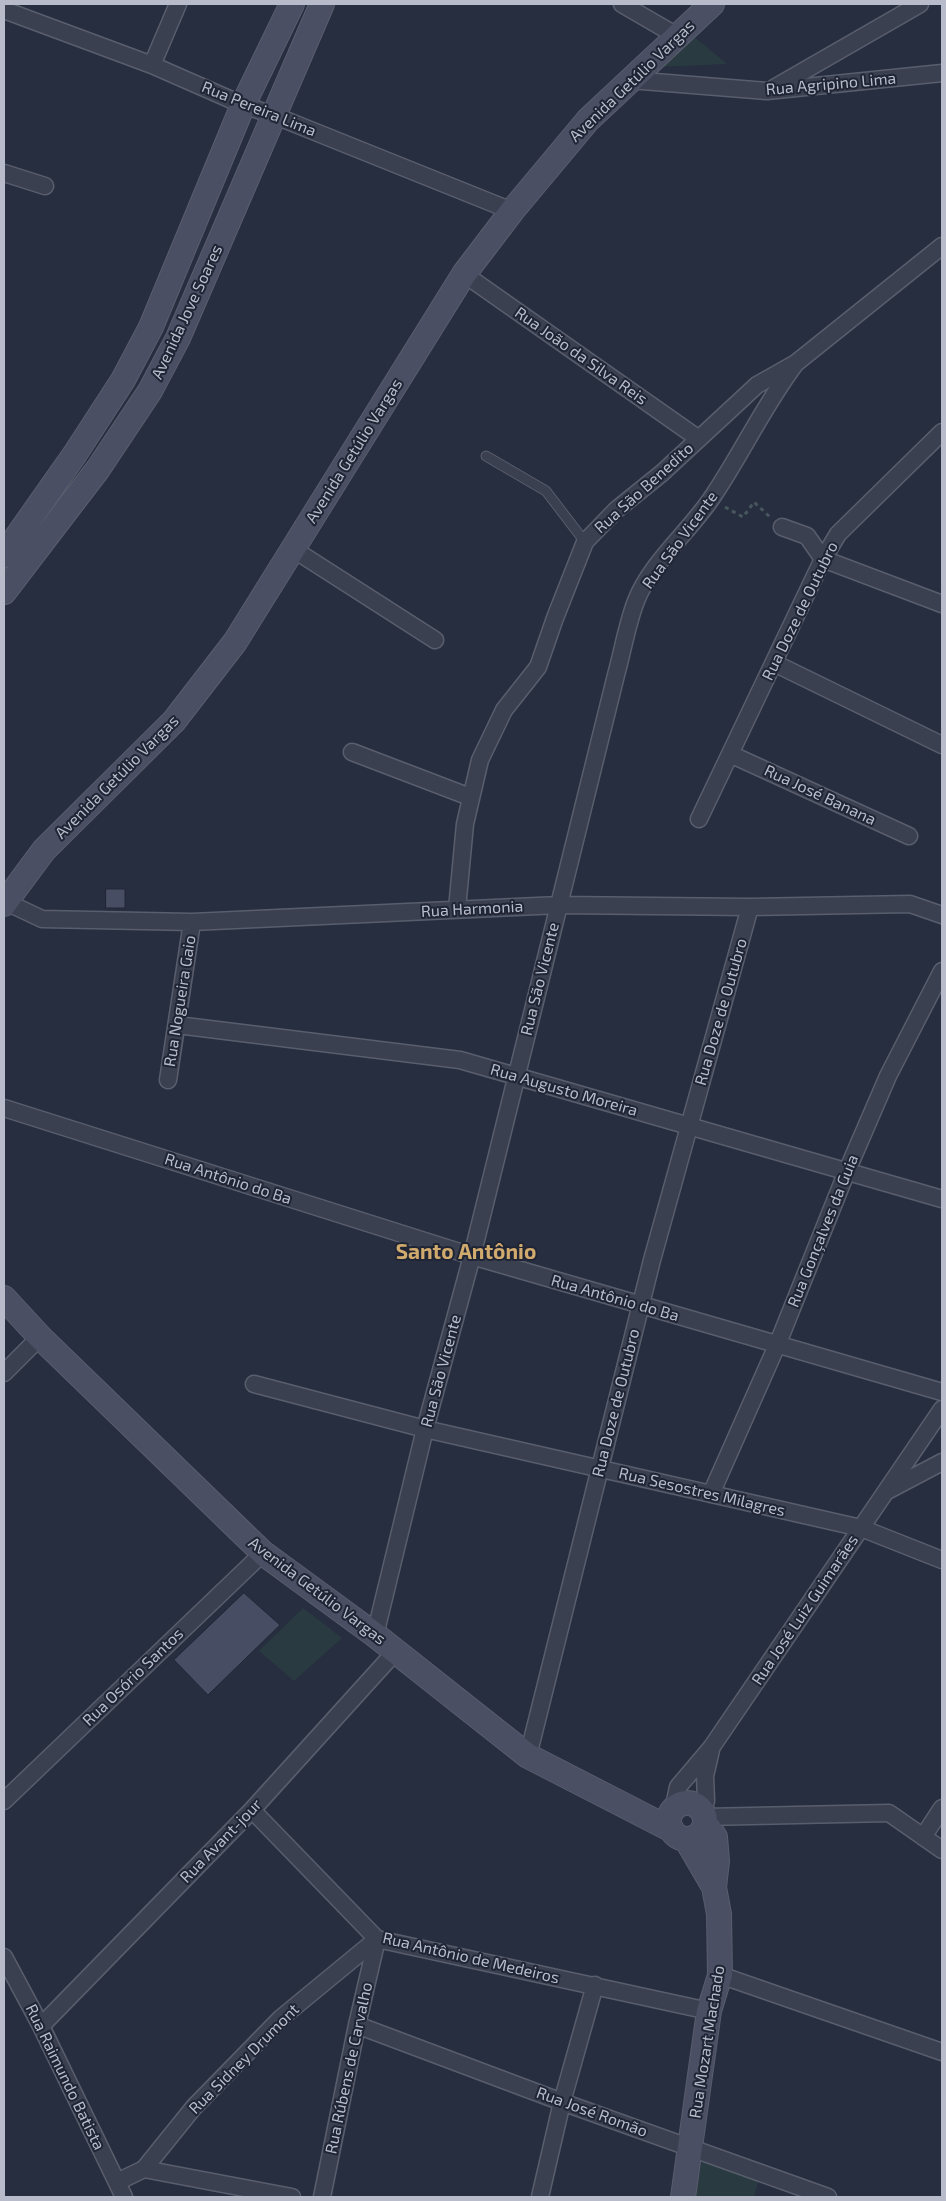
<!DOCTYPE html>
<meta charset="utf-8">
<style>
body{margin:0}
#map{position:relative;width:946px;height:2201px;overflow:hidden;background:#272e40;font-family:"Exo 2",sans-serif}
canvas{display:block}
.frame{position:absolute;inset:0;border:5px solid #b8bcca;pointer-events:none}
</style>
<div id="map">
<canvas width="946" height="2201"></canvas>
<div class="frame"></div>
</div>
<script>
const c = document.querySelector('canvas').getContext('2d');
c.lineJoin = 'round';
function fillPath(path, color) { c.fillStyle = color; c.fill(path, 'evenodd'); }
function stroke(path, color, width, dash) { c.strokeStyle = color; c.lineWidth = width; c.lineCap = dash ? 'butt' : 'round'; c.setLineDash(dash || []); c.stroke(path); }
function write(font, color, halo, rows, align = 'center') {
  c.font = font + ' "Exo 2",sans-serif'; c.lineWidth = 4; c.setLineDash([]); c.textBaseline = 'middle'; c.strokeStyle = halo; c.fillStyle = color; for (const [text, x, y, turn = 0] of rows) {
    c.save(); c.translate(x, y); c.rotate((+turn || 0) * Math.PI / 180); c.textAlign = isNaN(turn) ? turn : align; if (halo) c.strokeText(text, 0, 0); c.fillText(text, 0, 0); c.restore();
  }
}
fillPath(new Path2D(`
 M 692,35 L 727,64 L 657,67 Z
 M 303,1608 L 342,1638 L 294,1681 L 259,1651 Z
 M 703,2154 L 760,2175 L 754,2197 L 695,2197 Z`), '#293a41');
const building = new Path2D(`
 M 106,889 L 125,889 L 125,908 L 106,908 Z
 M 244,1593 L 280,1625 L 208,1695 L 174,1660 Z`);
fillPath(building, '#474d62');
stroke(building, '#222737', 1);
const lane = new Path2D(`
 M 486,456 L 546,491 L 585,542`);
const street = new Path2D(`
 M 622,4 L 677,36
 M 4,10 L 152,65 L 243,105 L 273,115 L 512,211
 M 152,65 L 178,4
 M 630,80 L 767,91 L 942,73
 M 774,88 L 920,4
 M 4,173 L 45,186
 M 464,274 L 699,439
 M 782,527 L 807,536 L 823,559 L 942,604
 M 293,549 L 435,640
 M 774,663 L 942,745
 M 352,752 L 470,797
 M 730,754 L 909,836
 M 699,819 L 823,559 L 838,534 L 942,432
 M 4,901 L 42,919 L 192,922 L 559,905 L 750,907 L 910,904 L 942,915
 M 457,909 L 465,824 L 480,760 L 504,710 L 538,667 L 555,618 L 585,542 L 616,510 L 662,473 L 757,385 L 796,363 L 942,246
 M 177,1025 L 460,1060 L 942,1199
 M 168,1080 L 192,922
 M 4,1108 L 472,1256 L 942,1392
 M 4,1373 L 40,1337
 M 254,1384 L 425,1429 L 861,1528 L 942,1560
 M 887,1491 L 942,1462
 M 711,1494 L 778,1343 L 847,1171 L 888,1076 L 942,971
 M 375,1635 L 425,1429 L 472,1256 L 616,675 C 623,650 627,624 636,601 C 651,562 691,530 713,496 C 742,453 764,405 796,363
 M 528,1756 L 652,1260 L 750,907
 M 4,1801 L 263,1553
 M 252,1810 L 377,1939 L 709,2011
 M 673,1811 L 678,1787 L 711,1748 L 942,1409
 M 702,1812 L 706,1801 L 705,1776 L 711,1750
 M 705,1817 L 889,1813 L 942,1850
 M 923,1837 L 942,1808
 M 4,1957 L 41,2026 L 124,2197
 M 720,1975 L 942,2052
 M 357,2025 L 562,2102 L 828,2197
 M 41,2026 L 252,1810 L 396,1651
 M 144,2169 L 292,2197
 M 117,2182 L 144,2169 L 194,2107 L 281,2018 L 377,1939
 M 322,2197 L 357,2025 L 377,1939
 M 540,2197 L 562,2102 L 595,1985`);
const secondary = new Path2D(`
 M 4,555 L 75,454 L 123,380 L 151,327 L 243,105 L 292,4
 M 4,592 L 98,469 L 150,391 L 178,338 L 322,4
 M 4,904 L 44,850 L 174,721 L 235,642 L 464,274 L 512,211 L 588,120 L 712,4
 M 4,1298 L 40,1337 L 263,1553 L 375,1635 L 528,1756 L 672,1830
 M669 1821a18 18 0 1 1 36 0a18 18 0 1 1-36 0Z
 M 686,1839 L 714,1887
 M 683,2197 L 709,2011 L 720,1975 L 719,1914 L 714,1887 L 717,1861 L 715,1837 L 705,1823`);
stroke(lane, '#595e6d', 11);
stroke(street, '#595e6d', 19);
stroke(secondary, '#595e6d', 26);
stroke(new Path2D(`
 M 725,507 L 743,517 L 754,502 L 770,517`), '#48575e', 3, [4, 4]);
stroke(lane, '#3b4050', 9);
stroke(street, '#3b4050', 16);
stroke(secondary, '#4a4f63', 24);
write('16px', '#b8bcca', '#202535', [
 ["Avenida Getúlio Vargas",632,81,-44],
 ["Rua Agripino Lima",831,84,-5],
 ["Rua Pereira Lima",259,109,22],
 ["Avenida Jove Soares",187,312,-65],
 ["Rua João da Silva Reis",581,356,35],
 ["Avenida Getúlio Vargas",354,451,-58],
 ["Rua São Benedito",644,488,-42],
 ["Rua São Vicente",680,540,-54],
 ["Rua Doze de Outubro",800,611,-64],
 ["Avenida Getúlio Vargas",117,777,-45],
 ["Rua José Banana",820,795,25],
 ["Rua Harmonia",472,909,-3],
 ["Rua São Vicente",540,979,-76],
 ["Rua Nogueira Gaio",180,1001,-81],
 ["Rua Doze de Outubro",721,1012,-74],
 ["Rua Augusto Moreira",564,1090,16],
 ["Rua Antônio do Ba",228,1179,18],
 ["Rua Gonçalves da Guia",823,1231,-68],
 ["Rua Antônio do Ba",615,1298,16],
 ["Rua São Vicente",441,1371,-75],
 ["Rua Doze de Outubro",616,1403,-76],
 ["Rua Sesostres Milagres",702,1492,13],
 ["Avenida Getúlio Vargas",317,1591,37],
 ["Rua José Luiz Guimarães",805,1610,-56],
 ["Rua Osório Santos",133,1677,-44],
 ["Rua Avant-jour",221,1841,-46],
 ["Rua Antônio de Medeiros",471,1958,13],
 ["Rua Mozart Machado",707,2042,-81],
 ["Rua Sidney Drumont",244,2059,-45],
 ["Rua Rúbens de Carvalho",349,2068,-78],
 ["Rua Raimundo Batista",65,2077,64],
 ["Rua José Romão",592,2112,20]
]);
write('bold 21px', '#d1aa6d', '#202535', [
 ["Santo Antônio",466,1252]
]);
</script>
